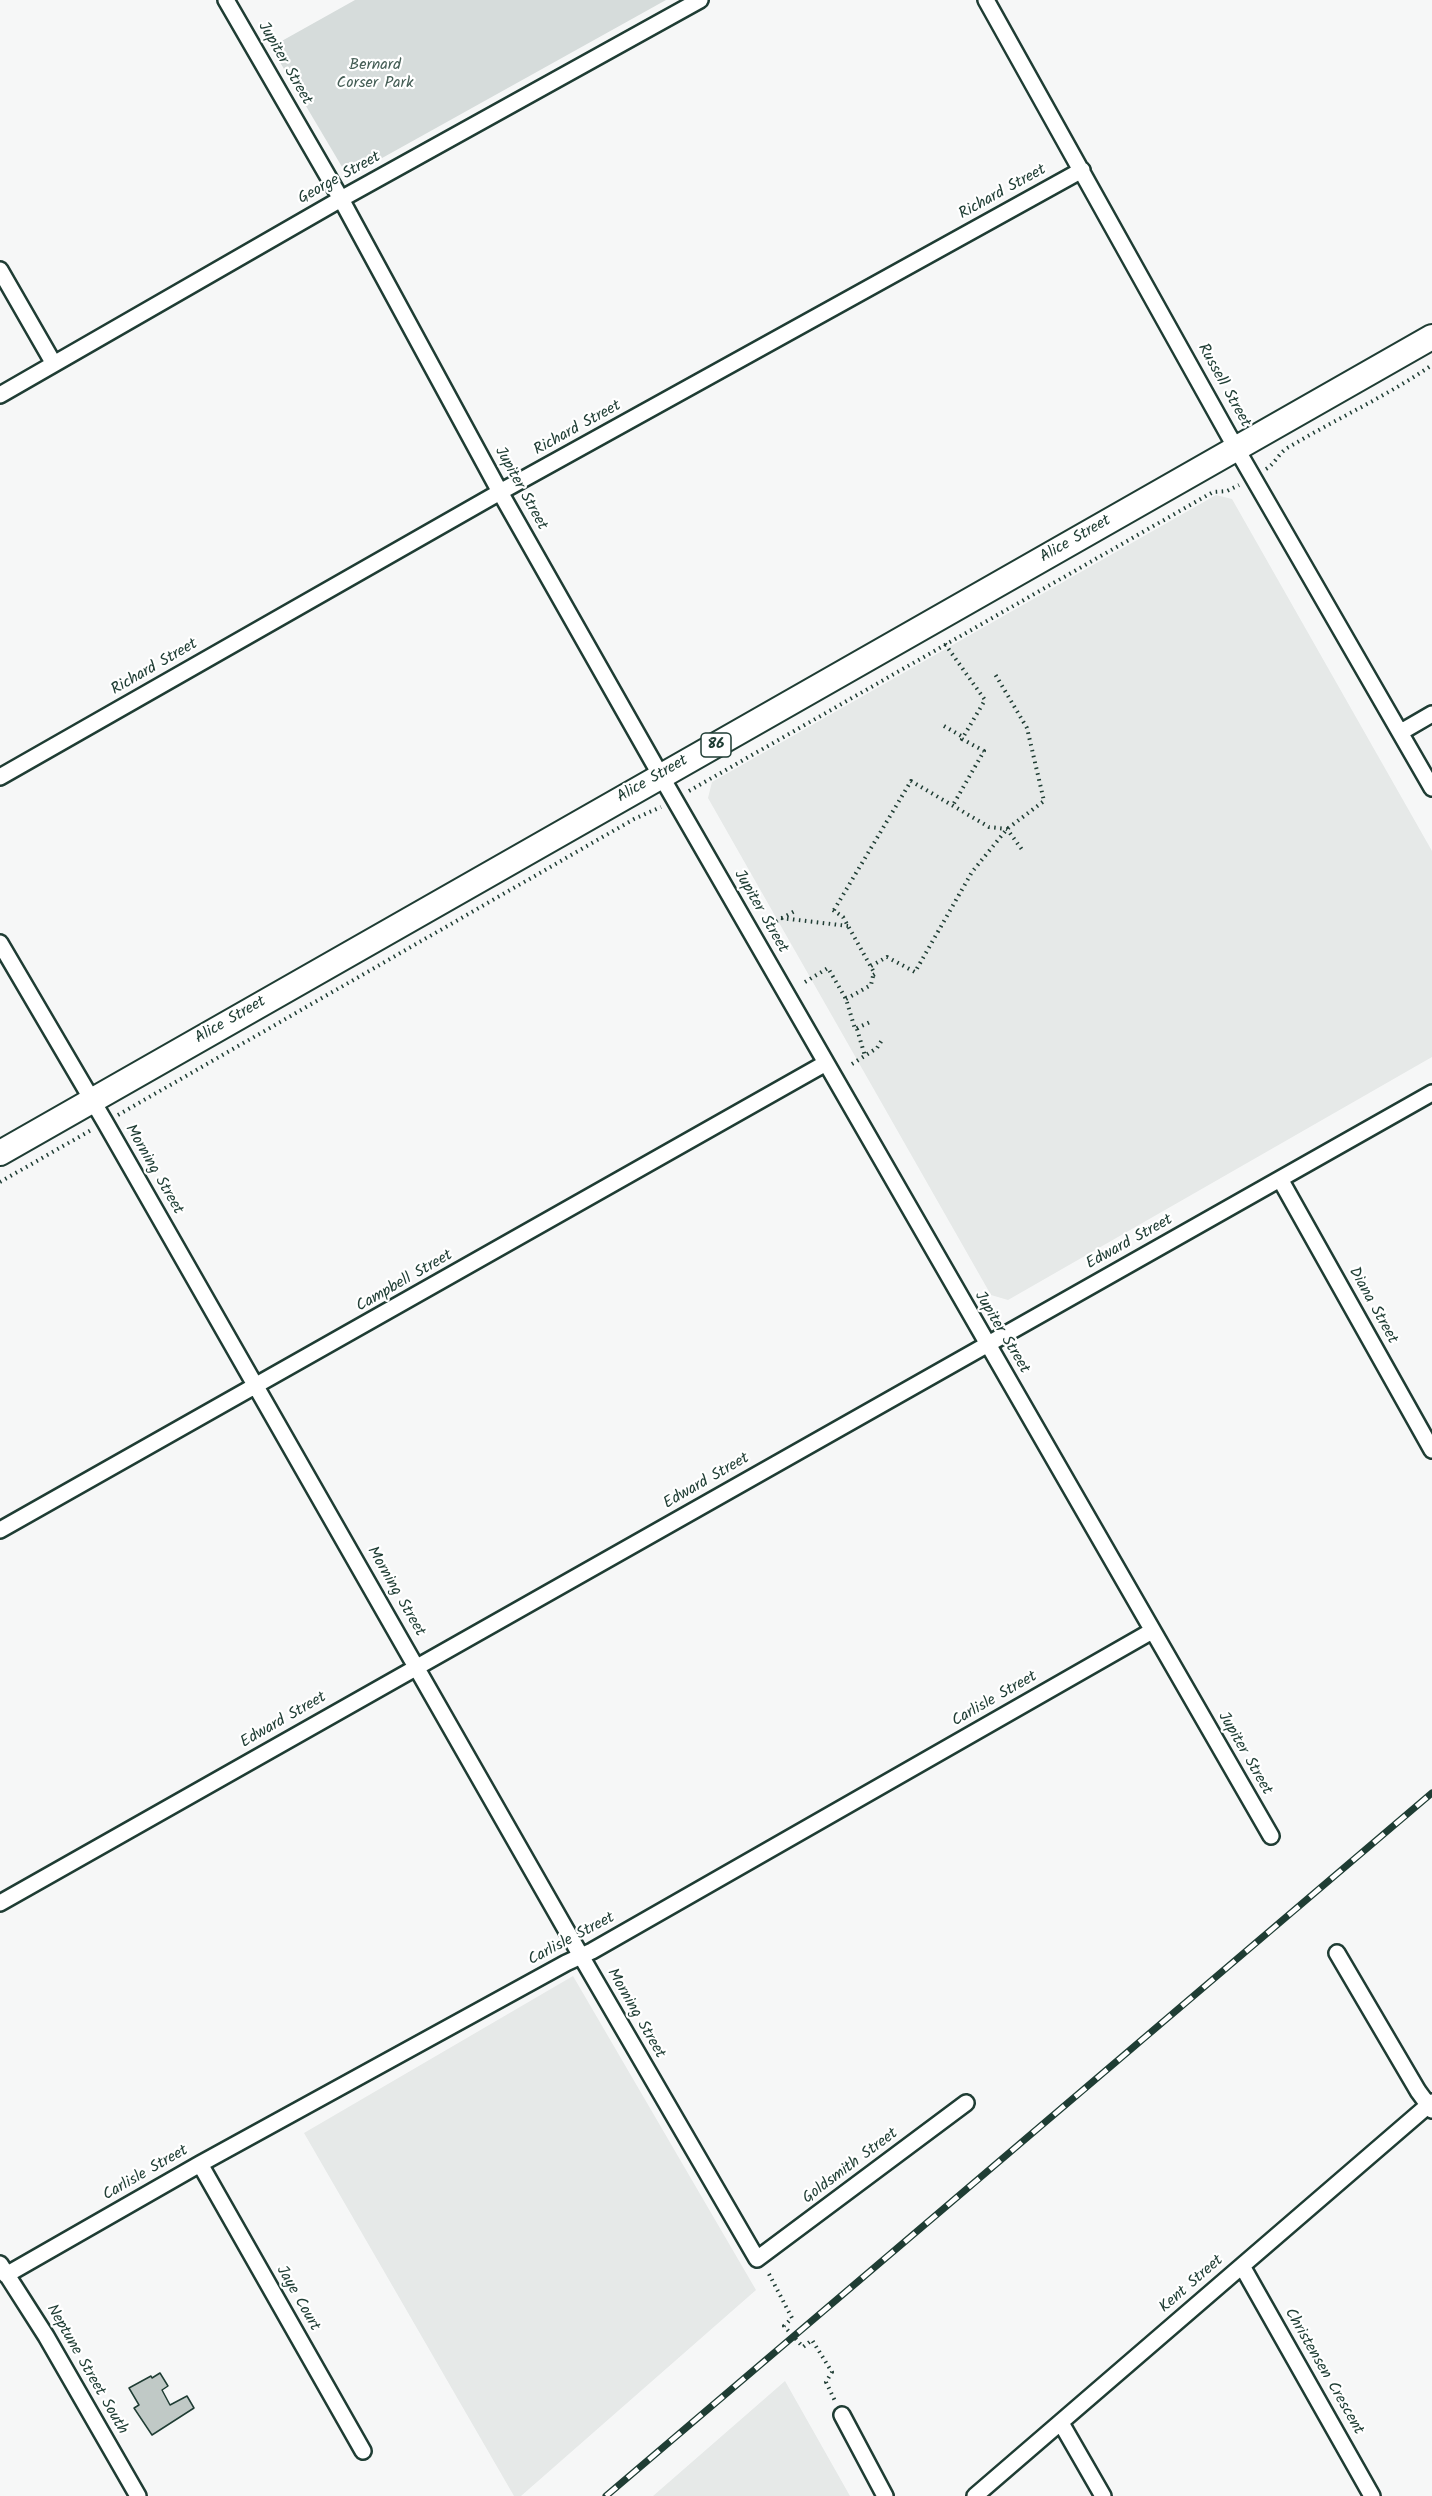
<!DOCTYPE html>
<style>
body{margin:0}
canvas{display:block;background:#f6f7f7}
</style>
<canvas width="1432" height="2496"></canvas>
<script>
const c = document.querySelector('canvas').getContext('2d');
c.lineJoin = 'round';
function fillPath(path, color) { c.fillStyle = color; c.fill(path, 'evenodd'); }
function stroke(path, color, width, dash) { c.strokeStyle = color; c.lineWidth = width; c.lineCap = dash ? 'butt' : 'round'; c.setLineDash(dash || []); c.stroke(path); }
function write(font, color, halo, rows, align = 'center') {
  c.font = font + ' Kalam,sans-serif'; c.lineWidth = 4.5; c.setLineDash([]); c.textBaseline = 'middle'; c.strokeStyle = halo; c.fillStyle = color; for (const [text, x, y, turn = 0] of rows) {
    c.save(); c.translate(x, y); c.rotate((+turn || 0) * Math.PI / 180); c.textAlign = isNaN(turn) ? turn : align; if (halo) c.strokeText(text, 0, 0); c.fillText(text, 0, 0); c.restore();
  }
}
fillPath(new Path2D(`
 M 1216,495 L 1232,499 L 1432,851 L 1432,1057 L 1008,1300 L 991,1295 L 708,798 L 712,782 Z
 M 573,1976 L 756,2290 L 521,2496 L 514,2496 L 304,2133 Z
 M 785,2381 L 850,2496 L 653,2496 Z`), '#e6e9e8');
fillPath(new Path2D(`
 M 355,0 L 666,0 L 348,177 L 271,47 Z`), '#d6dcdb');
const building = new Path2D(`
 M 160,2373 L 168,2386 L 162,2390 L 170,2405 L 187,2396 L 194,2408 L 152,2435 L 134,2408 L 139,2405 L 129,2388 L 151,2376 L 152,2378 Z`);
fillPath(building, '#c0c9c6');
stroke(building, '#1f3d34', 1.5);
const street = new Path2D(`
 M 226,0 L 341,199 L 500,492 L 661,776 L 1271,1836
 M 986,0 L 1228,434 L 1432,788
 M 0,270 L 54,364
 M 0,395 L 341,199 L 700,0
 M 1401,732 L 1432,714
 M 0,777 L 500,492 L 1082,170
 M 0,943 L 105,1122 L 581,1956 L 757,2259 L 966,2103
 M 1280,1179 L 1432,1450
 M 0,1530 L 826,1063
 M 0,1903 L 1432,1093
 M 1337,1953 L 1418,2091 L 1432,2110
 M 200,2164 L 363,2451
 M 0,2264 L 46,2336 L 138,2496
 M 1242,2266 L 1372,2496
 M 6,2275 L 200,2164 L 566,1963 L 592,1951 L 1152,1631
 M 842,2415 L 885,2496
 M 1061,2423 L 1103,2496
 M 975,2496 L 1432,2102`);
const primary = new Path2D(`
 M 0,1153 L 1432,337`);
stroke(street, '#1f3d34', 20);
stroke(primary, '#1f3d34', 28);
stroke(new Path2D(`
 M 1266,469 C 1276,463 1279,452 1289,447 C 1336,419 1387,396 1432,365
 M 945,644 L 985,700 L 962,739 L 984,751 L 953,805
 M 944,726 L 963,737
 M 689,791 L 1213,492 L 1227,491 L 1239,485
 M 833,910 L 843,917 L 875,974 L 870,977
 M 834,910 L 911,781 L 989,827 L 1007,829 L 1023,851
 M 781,918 L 848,926
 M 771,924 L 795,911
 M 871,966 L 887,957 L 915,972 L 972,872 L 1007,829 L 1044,801 L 1027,728 L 995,674
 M 805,982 L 828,968 L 846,999 L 855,1029 L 870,1022
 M 846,999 L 871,985 L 873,976
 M 857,1029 L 865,1056
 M 852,1064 L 877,1048 L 882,1040
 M 118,1115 L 634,819 L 661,807
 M 0,1182 L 93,1129
 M 769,2274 L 792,2318 L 784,2326 L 803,2347 L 812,2340 L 832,2372 L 826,2382 L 835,2401`), '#1f3d34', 4, [1.5, 4.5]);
stroke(street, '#fff', 15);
stroke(primary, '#fff', 24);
const rail = new Path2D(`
 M 606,2496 L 1432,1793`);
stroke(rail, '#1f3d34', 7);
stroke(rail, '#fff', 4.5, [14]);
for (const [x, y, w] of [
 [716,745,30]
]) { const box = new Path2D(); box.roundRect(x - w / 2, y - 12, w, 24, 4.5); c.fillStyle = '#fff'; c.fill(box); stroke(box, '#1f3d34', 1.5); }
write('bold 15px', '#1f3d34', null, [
 ["86",716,745]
]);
write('16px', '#1f3d34', '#fff', [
 ["Jupiter Street",284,64,60],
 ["George Street",340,179,-29],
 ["Richard Street",1003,193,-29],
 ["Russell Street",1223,386,61],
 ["Richard Street",578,429,-29],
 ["Jupiter Street",520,489,61],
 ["Alice Street",1076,540,-30],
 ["Richard Street",155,668,-30],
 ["Alice Street",653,780,-30],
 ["Jupiter Street",760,912,60],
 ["Alice Street",231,1021,-30],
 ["Morning Street",153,1170,60],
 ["Edward Street",1130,1243,-29],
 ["Campbell Street",405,1282,-30],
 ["Diana Street",1372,1306,61],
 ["Jupiter Street",1001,1333,59],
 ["Edward Street",707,1482,-30],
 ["Morning Street",395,1592,60],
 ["Carlisle Street",995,1700,-30],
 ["Edward Street",284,1721,-30],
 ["Jupiter Street",1244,1754,60],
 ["Carlisle Street",572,1940,-28],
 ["Morning Street",635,2014,60],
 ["Goldsmith Street",851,2167,-37],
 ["Carlisle Street",146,2174,-30],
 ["Kent Street",1192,2285,-41],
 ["Jaye Court",297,2299,60],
 ["Neptune Street South",86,2370,60],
 ["Christensen Crescent",1323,2372,60]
]);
write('16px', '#445d55', '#fff', [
 ["Bernard",375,66],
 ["Corser Park",375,84]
]);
</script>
